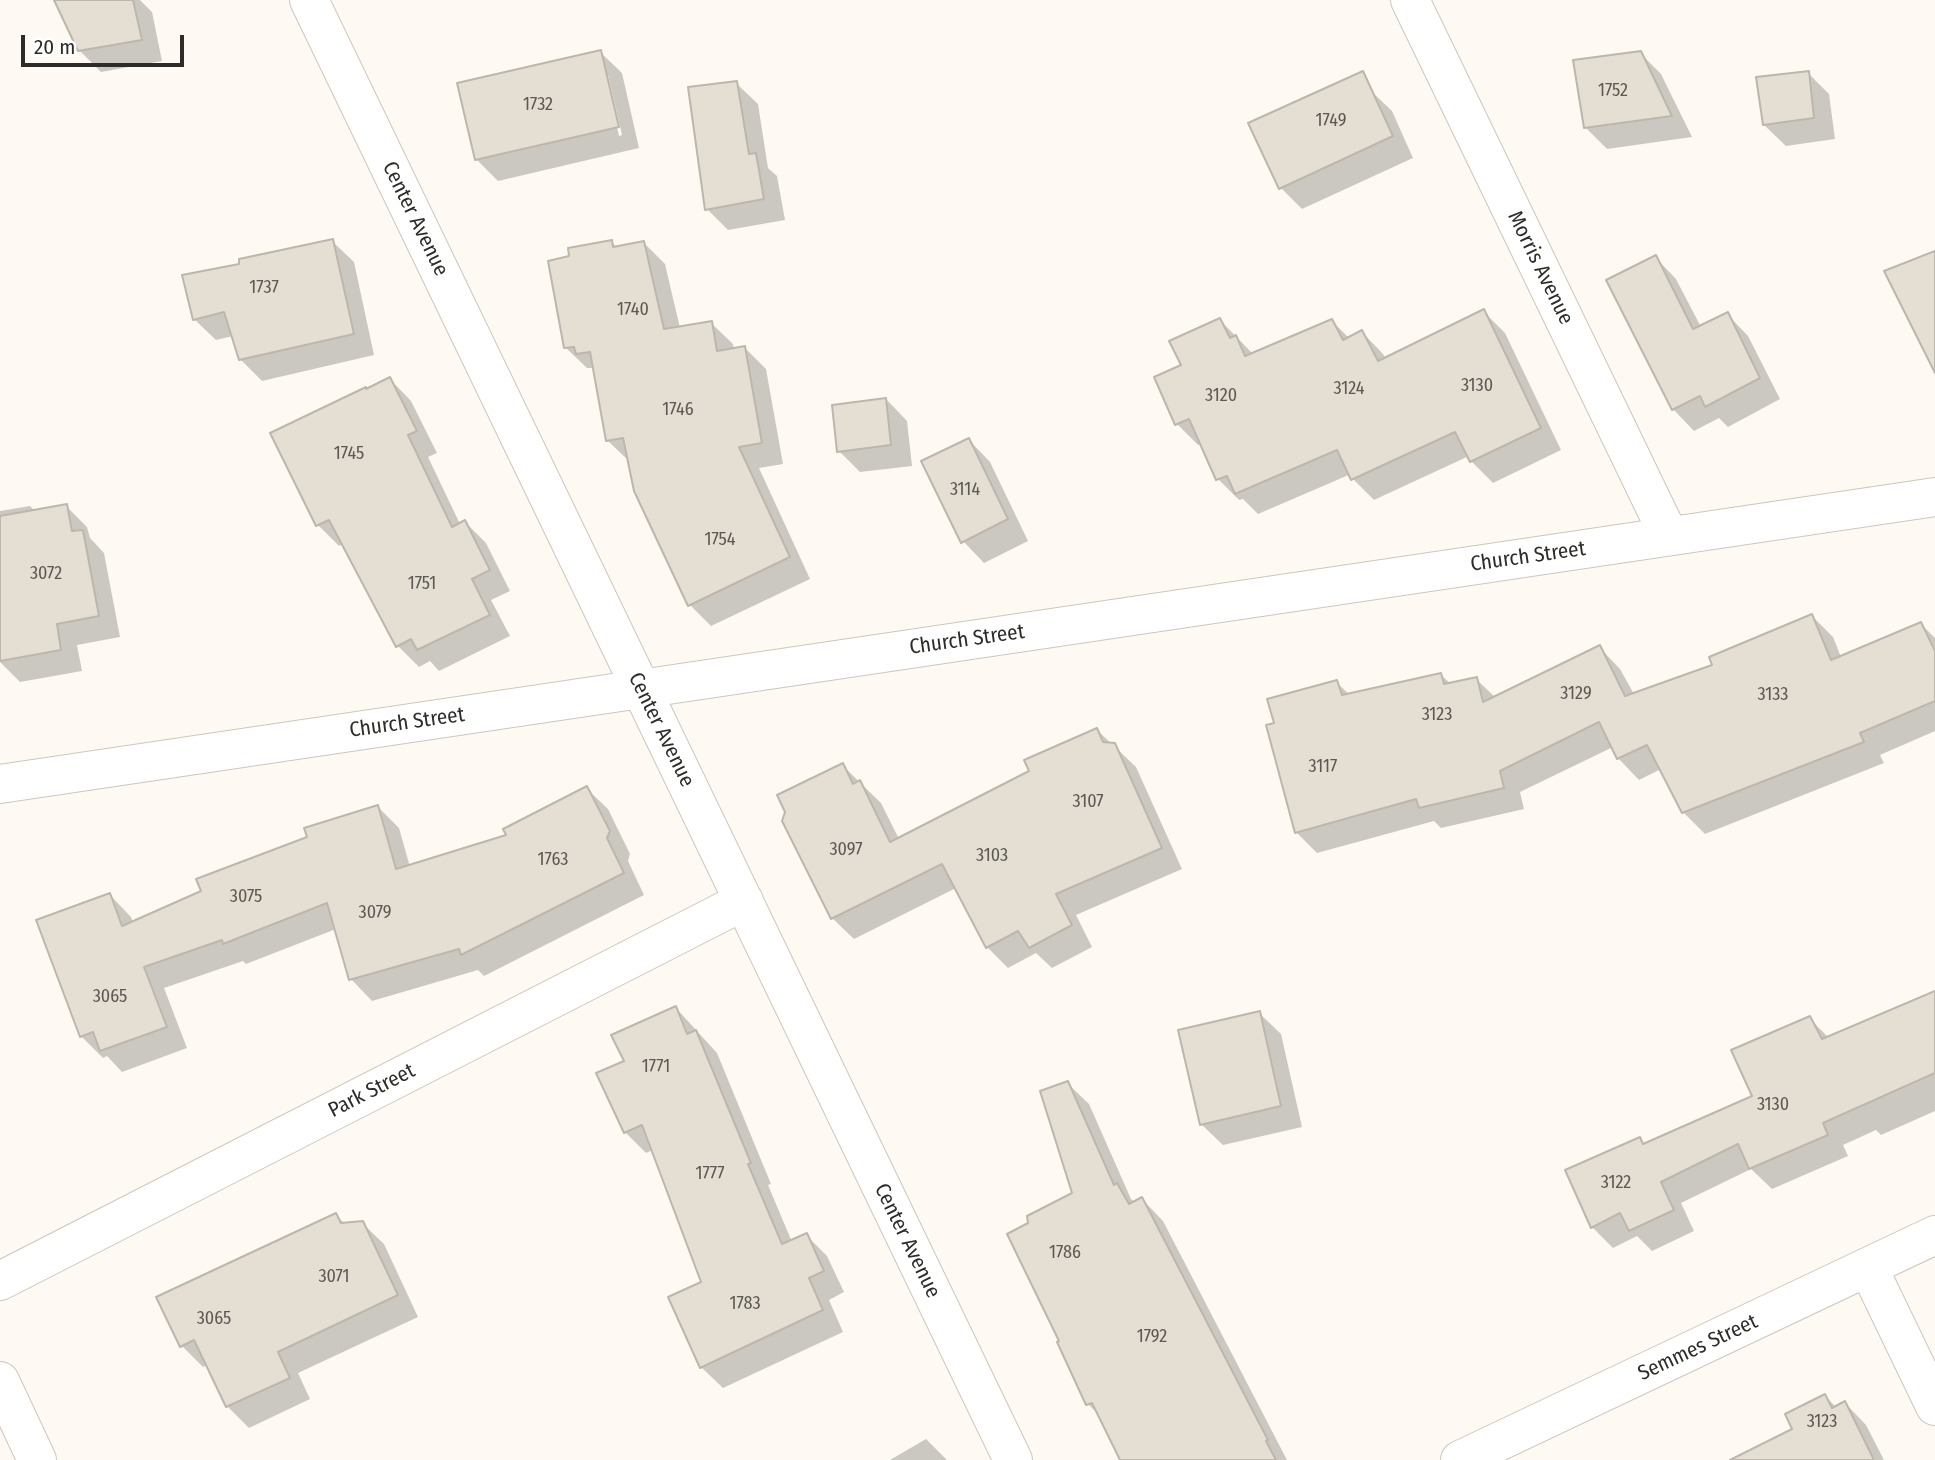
<!DOCTYPE html>
<style>
body{margin:0}
#map{position:relative;width:1935px;height:1460px;overflow:hidden;background:#fefaf3;font-family:"Fira Sans Condensed",sans-serif}
canvas{display:block}
.scale{position:absolute;left:21px;top:35px;width:163px;height:32px;box-sizing:border-box;border:4px solid #2e2c28;border-top:0;padding-left:9px;font-size:21px;line-height:24px;white-space:nowrap;color:#2e2c28;-webkit-text-stroke:5px #fff;paint-order:stroke}
</style>
<div id="map">
<canvas width="1935" height="1460"></canvas>
<div class="scale">20 m</div>
</div>
<script>
const c = document.querySelector('canvas').getContext('2d');
c.lineJoin = 'round';
function fillPath(path, color) { c.fillStyle = color; c.fill(path, 'evenodd'); }
function stroke(path, color, width, dash) { c.strokeStyle = color; c.lineWidth = width; c.lineCap = dash ? 'butt' : 'round'; c.setLineDash(dash || []); c.stroke(path); }
function write(font, color, halo, rows, align = 'center') {
  c.font = font + ' "Fira Sans Condensed",sans-serif'; c.lineWidth = 7; c.setLineDash([]); c.textBaseline = 'middle'; c.strokeStyle = halo; c.fillStyle = color; for (const [text, x, y, turn = 0] of rows) {
    c.save(); c.translate(x, y); c.rotate((+turn || 0) * Math.PI / 180); c.textAlign = isNaN(turn) ? turn : align; if (halo) c.strokeText(text, 0, 0); c.fillText(text, 0, 0); c.restore();
  }
}
fillPath(new Path2D(`
 M 81,0 L 140,0 L 152,12 L 162,61 L 101,72 L 79,50 Z
 M 600,52 L 622,73 L 639,148 L 498,181 L 477,160 ZM 605,75 L 608,75 L 622,135 L 619,136 Z
 M 1640,53 L 1661,74 L 1692,137 L 1607,149 L 1585,127 Z
 M 1808,73 L 1829,94 L 1835,139 L 1786,146 L 1764,125 Z
 M 736,83 L 758,104 L 768,168 L 777,176 L 785,220 L 728,230 L 707,209 Z
 M 1370,90 L 1392,111 L 1413,158 L 1302,209 L 1281,188 Z
 M 332,241 L 354,262 L 374,355 L 262,381 L 240,359 L 233,336 L 216,340 L 194,319 L 241,265 Z
 M 612,242 L 617,248 L 644,243 L 665,264 L 680,328 L 711,323 L 733,344 L 734,350 L 745,348 L 766,369 L 783,464 L 759,468 L 810,579 L 711,626 L 690,605 L 630,462 L 608,441 L 595,371 L 592,368 L 587,368 L 565,347 L 571,258 Z
 M 1655,257 L 1676,279 L 1701,327 L 1727,314 L 1748,336 L 1780,399 L 1728,427 L 1719,418 L 1694,431 L 1673,409 Z
 M 1484,312 L 1505,333 L 1561,450 L 1493,483 L 1471,461 L 1469,456 L 1374,500 L 1353,479 L 1351,474 L 1258,514 L 1243,499 L 1239,500 L 1218,479 L 1202,443 L 1198,445 L 1177,424 L 1220,320 L 1253,354 L 1332,321 L 1349,338 L 1362,332 L 1383,354 L 1386,359 Z
 M 390,379 L 411,401 L 437,453 L 428,457 L 460,524 L 465,522 L 486,543 L 510,591 L 491,600 L 510,636 L 439,671 L 430,661 L 419,667 L 398,646 L 343,544 L 339,546 L 318,525 L 367,390 Z
 M 886,399 L 907,421 L 912,466 L 860,472 L 839,451 Z
 M 969,440 L 990,462 L 1028,541 L 984,563 L 963,541 Z
 M 30,506 L 35,511 L 66,506 L 87,527 L 90,538 L 104,553 L 120,637 L 77,645 L 82,671 L 20,682 L 0,662 L 0,511 Z
 M 1812,616 L 1833,637 L 1841,657 L 1921,624 L 1935,638 L 1935,731 L 1880,755 L 1884,763 L 1705,834 L 1683,812 L 1661,769 L 1639,780 L 1618,758 L 1613,747 L 1520,792 L 1524,809 L 1441,828 L 1434,821 L 1317,853 L 1296,832 L 1276,724 L 1336,682 L 1350,695 L 1441,675 L 1451,684 L 1476,679 L 1496,698 L 1599,647 L 1620,669 L 1634,694 L 1714,666 Z
 M 1097,730 L 1136,767 L 1182,869 L 1076,915 L 1092,947 L 1052,968 L 1036,953 L 1008,968 L 987,947 L 956,888 L 854,939 L 832,918 L 842,765 L 881,803 L 899,839 L 1031,772 Z
 M 586,788 L 608,809 L 630,854 L 628,861 L 644,895 L 484,976 L 478,970 L 372,1001 L 351,979 L 336,929 L 246,964 L 243,961 L 164,988 L 187,1048 L 122,1072 L 107,1056 L 103,1058 L 81,1036 L 110,895 L 131,917 L 133,923 L 203,892 L 309,838 L 378,807 L 399,828 L 410,867 L 508,836 Z
 M 1935,993 L 1935,1111 L 1881,1135 L 1876,1130 L 1843,1145 L 1848,1156 L 1772,1189 L 1751,1169 L 1681,1203 L 1694,1231 L 1652,1251 L 1637,1236 L 1613,1248 L 1592,1227 L 1639,1139 L 1645,1145 L 1754,1097 L 1809,1018 L 1829,1038 Z
 M 676,1008 L 717,1053 L 771,1184 L 768,1185 L 792,1242 L 806,1235 L 827,1256 L 844,1292 L 829,1300 L 843,1332 L 723,1388 L 701,1367 L 703,1283 L 653,1150 L 646,1153 L 625,1132 L 626,1061 Z
 M 1259,1013 L 1281,1034 L 1302,1127 L 1223,1145 L 1201,1124 Z
 M 1067,1083 L 1089,1104 L 1131,1199 L 1135,1203 L 1142,1199 L 1163,1221 L 1287,1460 L 1122,1460 L 1102,1418 L 1088,1404 L 1030,1224 L 1074,1194 Z
 M 336,1215 L 345,1224 L 362,1223 L 384,1244 L 418,1317 L 298,1373 L 310,1399 L 249,1428 L 227,1406 L 208,1365 L 203,1367 L 182,1346 Z
 M 1825,1396 L 1836,1407 L 1845,1403 L 1866,1425 L 1884,1460 L 1734,1460 L 1795,1430 Z
 M 926,1439 L 947,1460 L 890,1460 Z`), '#0003');
const building = new Path2D(`
 M 54,0 L 133,0 L 142,40 L 78,51 Z
 M 601,50 L 619,127 L 475,160 L 457,83 Z
 M 1641,51 L 1672,116 L 1584,128 L 1573,60 Z
 M 1363,71 L 1393,136 L 1279,189 L 1248,123 Z
 M 1809,71 L 1814,118 L 1763,125 L 1756,77 Z
 M 737,81 L 749,154 L 756,153 L 764,199 L 705,210 L 688,87 Z
 M 333,239 L 354,334 L 239,360 L 224,312 L 193,320 L 182,275 L 239,264 L 239,259 Z
 M 612,240 L 613,247 L 644,241 L 664,329 L 712,321 L 717,351 L 745,346 L 762,443 L 739,447 L 790,557 L 688,606 L 634,491 L 623,438 L 606,441 L 590,352 L 576,354 L 574,347 L 564,348 L 548,261 L 569,256 L 568,248 Z
 M 1935,251 L 1935,373 L 1884,271 Z
 M 1656,255 L 1693,329 L 1728,312 L 1760,378 L 1705,407 L 1700,396 L 1672,410 L 1606,280 Z
 M 1484,309 L 1541,428 L 1470,462 L 1455,432 L 1351,480 L 1337,450 L 1235,494 L 1227,476 L 1216,480 L 1189,419 L 1175,425 L 1154,377 L 1181,365 L 1169,341 L 1220,318 L 1230,338 L 1236,335 L 1245,356 L 1332,319 L 1343,340 L 1362,330 L 1378,361 Z
 M 390,377 L 417,431 L 408,435 L 452,527 L 465,520 L 490,570 L 472,579 L 490,615 L 417,650 L 411,639 L 396,647 L 329,520 L 316,526 L 270,433 L 366,387 L 366,389 Z
 M 886,398 L 891,445 L 837,452 L 832,405 Z
 M 969,438 L 1008,519 L 961,543 L 921,461 Z
 M 67,504 L 72,531 L 83,530 L 99,616 L 57,624 L 61,650 L 0,661 L 0,516 Z
 M 1812,614 L 1831,660 L 1921,622 L 1935,651 L 1935,701 L 1860,733 L 1864,742 L 1682,813 L 1647,745 L 1617,759 L 1599,722 L 1500,771 L 1504,788 L 1419,808 L 1416,799 L 1295,833 L 1266,725 L 1274,723 L 1267,699 L 1337,680 L 1342,695 L 1441,673 L 1444,684 L 1477,677 L 1483,702 L 1600,645 L 1625,696 L 1712,665 L 1709,657 Z
 M 1097,728 L 1103,742 L 1115,743 L 1162,848 L 1056,894 L 1072,925 L 1029,948 L 1018,931 L 986,948 L 942,864 L 831,919 L 782,821 L 785,812 L 777,795 L 843,763 L 853,784 L 860,780 L 890,842 L 1029,771 L 1024,760 Z
 M 587,786 L 610,831 L 607,838 L 624,873 L 461,955 L 459,949 L 349,980 L 327,903 L 223,944 L 222,940 L 144,967 L 167,1027 L 100,1051 L 93,1032 L 80,1037 L 36,920 L 110,893 L 122,926 L 201,891 L 196,879 L 307,837 L 304,828 L 378,805 L 396,869 L 506,835 L 503,829 Z
 M 1935,991 L 1935,1073 L 1823,1123 L 1828,1135 L 1749,1169 L 1738,1144 L 1661,1182 L 1674,1210 L 1629,1231 L 1620,1213 L 1591,1228 L 1565,1170 L 1640,1137 L 1643,1144 L 1752,1096 L 1731,1050 L 1810,1016 L 1822,1039 Z
 M 676,1006 L 687,1034 L 696,1030 L 751,1163 L 748,1164 L 782,1244 L 807,1233 L 824,1271 L 809,1278 L 823,1310 L 700,1368 L 668,1297 L 701,1282 L 642,1125 L 624,1133 L 596,1073 L 624,1061 L 611,1035 Z
 M 1260,1011 L 1281,1106 L 1200,1125 L 1178,1030 Z
 M 1068,1081 L 1114,1185 L 1117,1183 L 1129,1204 L 1142,1197 L 1268,1440 L 1266,1441 L 1276,1460 L 1120,1460 L 1092,1403 L 1086,1405 L 1057,1342 L 1059,1341 L 1007,1234 L 1028,1223 L 1027,1216 L 1072,1193 L 1040,1091 Z
 M 336,1213 L 341,1223 L 363,1221 L 398,1295 L 278,1352 L 290,1378 L 226,1407 L 194,1340 L 180,1347 L 156,1297 Z
 M 1825,1394 L 1832,1408 L 1845,1401 L 1874,1460 L 1730,1460 L 1792,1429 L 1785,1414 Z`);
fillPath(building, '#e5ded3');
stroke(building, '#bdb6ac', 2);
const minor = new Path2D(`
 M 309,0 L 1013,1460
 M 1410,0 L 1669,536
 M 0,784 L 1935,497
 M 1868,1267 L 1935,1406
 M 0,1281 L 744,901
 M 0,1381 L 37,1460
 M 1460,1460 L 1935,1235`);
stroke(minor, '#cdc6bc', 40);
stroke(minor, '#fff', 38);
write('18px', '#5c5853', null, [
 ["1752",1613,91],
 ["1732",538,105],
 ["1749",1331,121],
 ["1737",264,288],
 ["1740",633,310],
 ["3130",1477,386],
 ["3124",1349,389],
 ["3120",1221,396],
 ["1746",678,410],
 ["1745",349,454],
 ["3114",965,490],
 ["1754",720,540],
 ["3072",46,574],
 ["1751",422,584],
 ["3129",1576,694],
 ["3133",1773,695],
 ["3123",1437,715],
 ["3117",1323,767],
 ["3107",1088,802],
 ["3097",846,850],
 ["3103",992,856],
 ["1763",553,860],
 ["3075",246,897],
 ["3079",375,913],
 ["3065",110,997],
 ["1771",656,1067],
 ["3130",1773,1105],
 ["1777",710,1174],
 ["3122",1616,1183],
 ["1786",1065,1253],
 ["3071",334,1277],
 ["1783",745,1304],
 ["3065",214,1319],
 ["1792",1152,1337],
 ["3123",1822,1422]
]);
write('21px', '#2e2c28', '#fff', [
 ["Center Avenue",415,219,64],
 ["Morris Avenue",1540,268,64],
 ["Church Street",1528,557,-8],
 ["Church Street",967,640,-8],
 ["Church Street",407,723,-8],
 ["Center Avenue",661,730,64],
 ["Park Street",372,1091,-27],
 ["Center Avenue",907,1241,64],
 ["Semmes Street",1698,1348,-25]
]);
</script>
